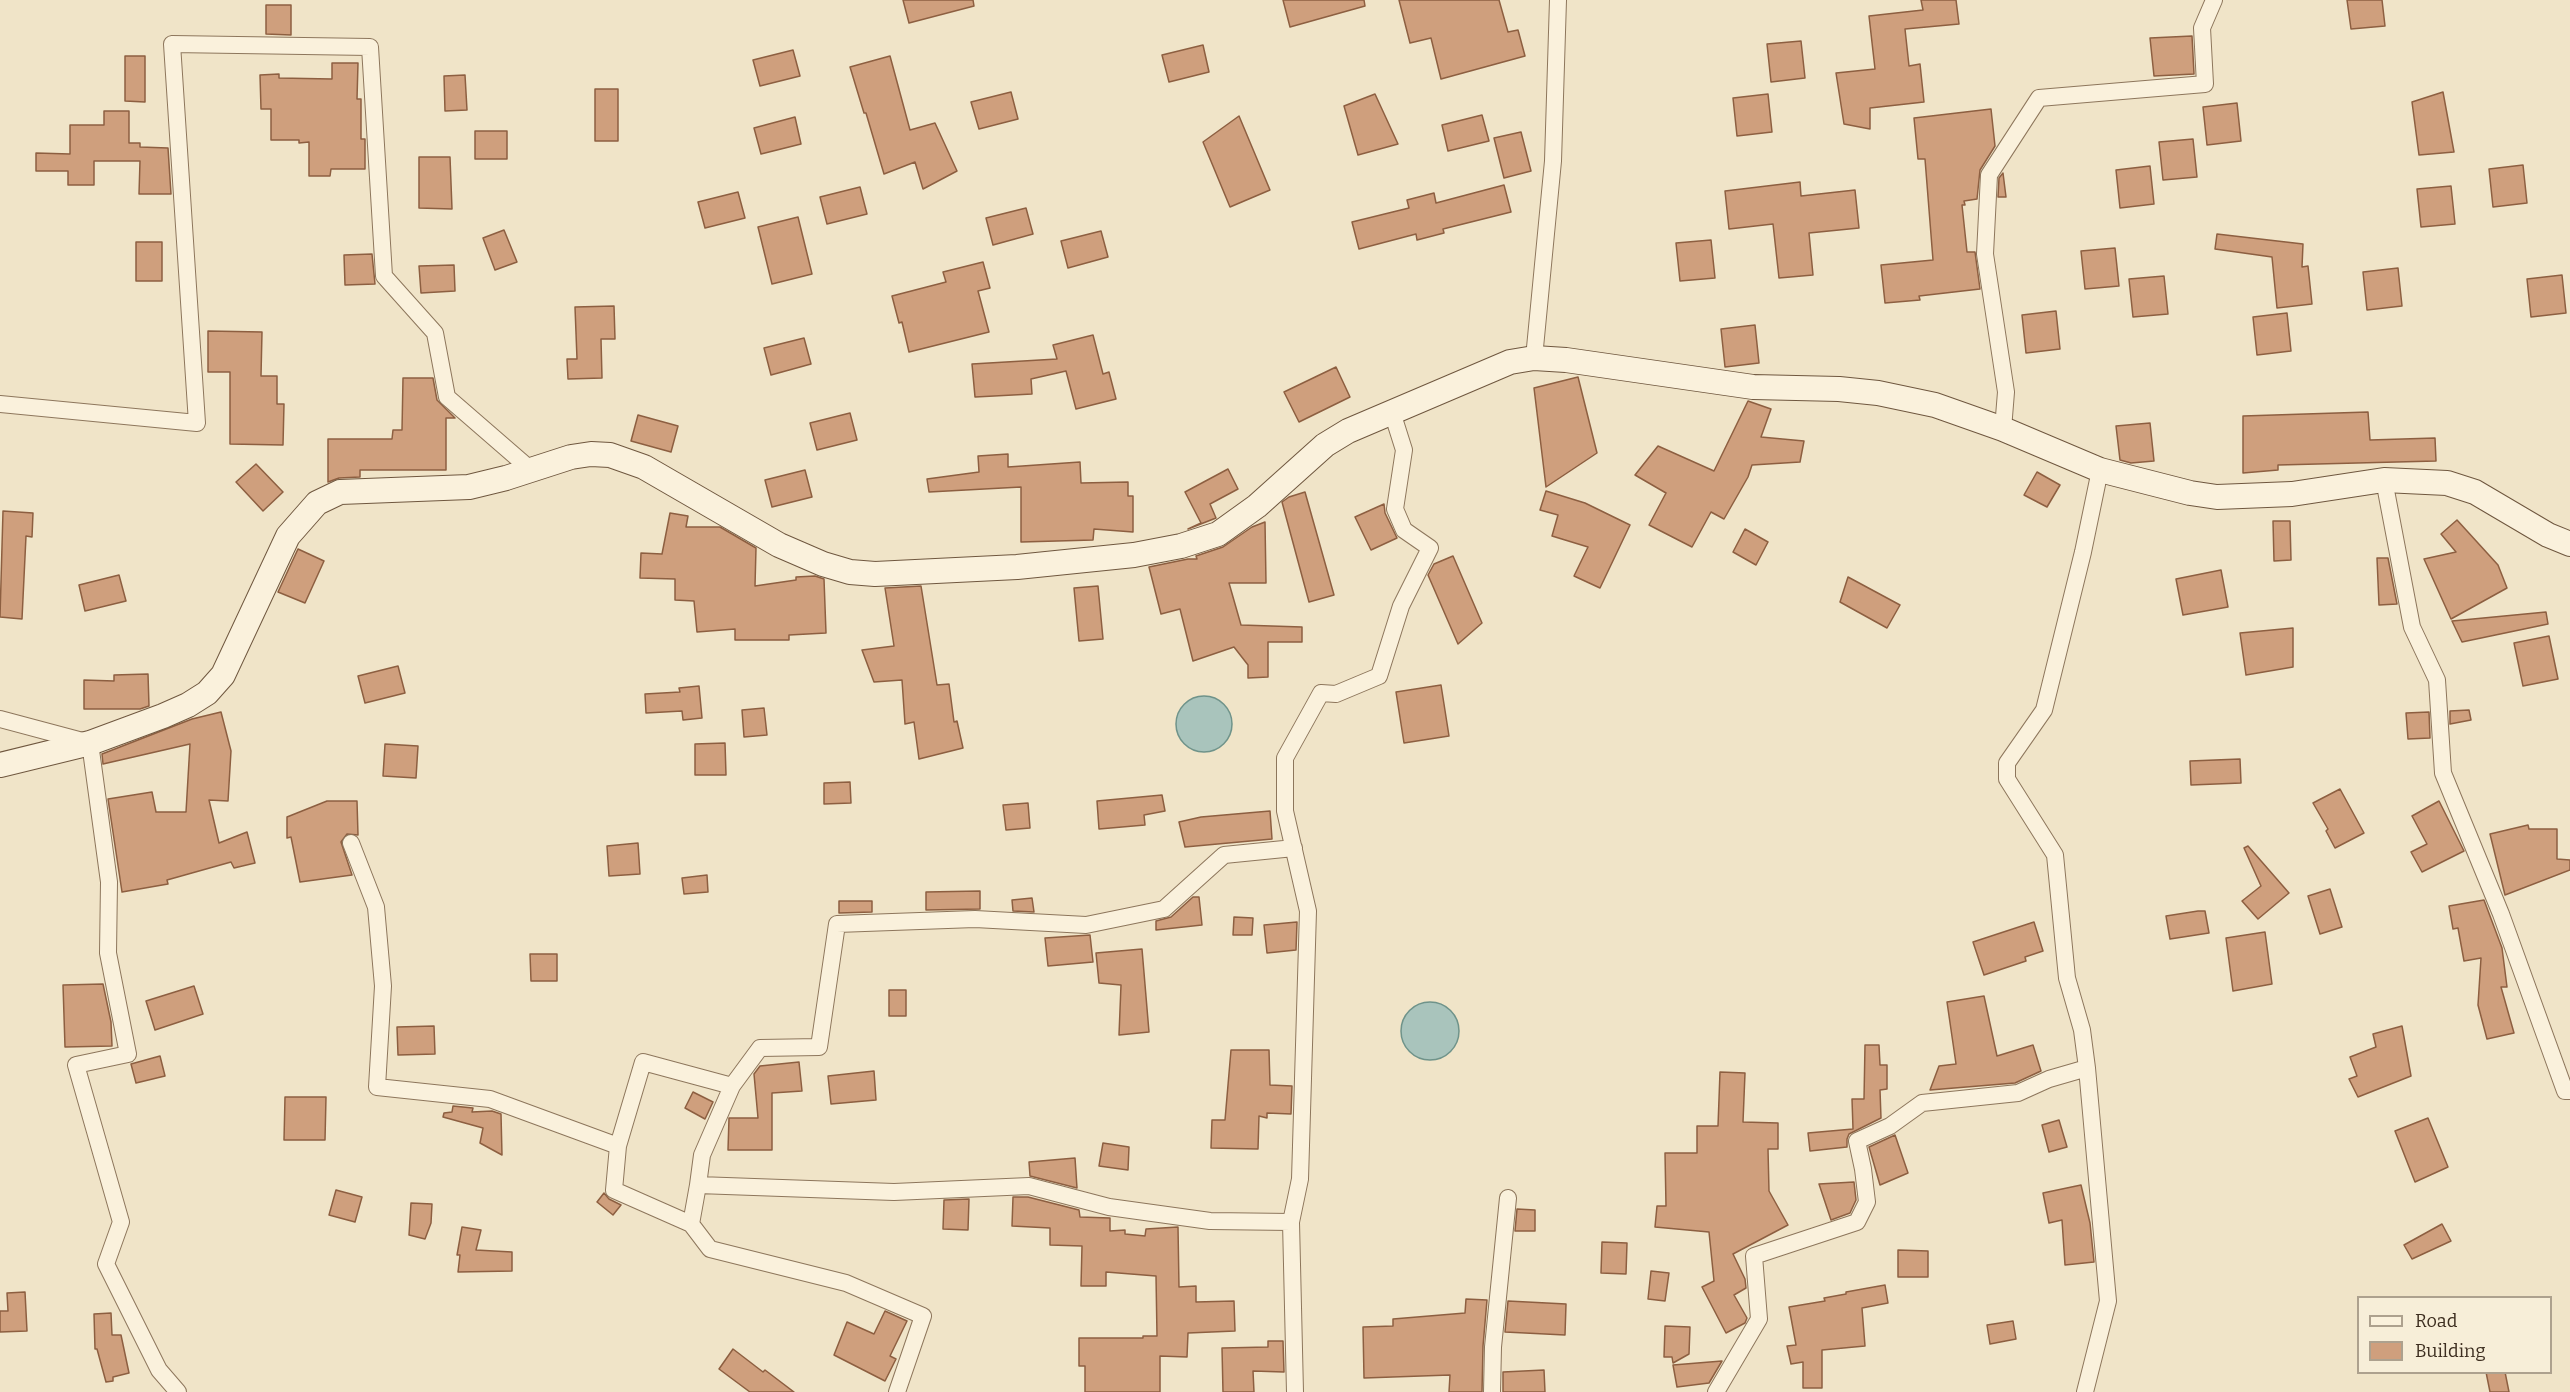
<!DOCTYPE html>
<style>
body{margin:0}
#map{position:relative;width:2570px;height:1392px;overflow:hidden;background:#f0e4c8;font-family:Bitter,serif}
canvas{display:block}
.legend{position:absolute;left:2357px;top:1296px;width:195px;height:78px;box-sizing:border-box;background:#f7eed8;border:2px solid #ada18e;margin:0;padding:8px 10px;list-style:none;font-size:18px;color:#3d2e20}
.legend li{display:flex;align-items:center;gap:12px;height:30px}
.legend b{width:30px;border:2px solid #ada18e}
</style>
<div id="map">
<canvas width="2570" height="1392"></canvas>
<ul class="legend">
<li><b style="height:8px;background:#faf1dc"></b>Road</li>
<li><b style="height:16px;background:#cf9f7d"></b>Building</li>
</ul>
</div>
<script>
const c = document.querySelector('canvas').getContext('2d');
c.lineJoin = 'round';
function fillPath(path, color) { c.fillStyle = color; c.fill(path, 'evenodd'); }
function stroke(path, color, width, dash) { c.strokeStyle = color; c.lineWidth = width; c.lineCap = dash ? 'butt' : 'round'; c.setLineDash(dash || []); c.stroke(path); }
const water = new Path2D(`
 M1176 724a28 28 0 1 1 56 0a28 28 0 1 1-56 0Z
 M1401 1031a29 29 0 1 1 58 0a29 29 0 1 1-58 0Z`);
fillPath(water, '#a9c4bc');
stroke(water, '#6f938a', 1.5);
const building = new Path2D(`
 M 903,0 L 973,0 L 974,6 L 909,23 Z
 M 1283,0 L 1364,0 L 1365,6 L 1290,27 Z
 M 1399,0 L 1499,0 L 1508,32 L 1518,30 L 1525,56 L 1441,79 L 1431,38 L 1410,43 Z
 M 1921,0 L 1956,0 L 1959,24 L 1905,29 L 1909,66 L 1920,64 L 1924,102 L 1870,108 L 1870,129 L 1844,124 L 1836,73 L 1875,69 L 1869,16 L 1923,10 Z
 M 2347,0 L 2382,0 L 2385,26 L 2351,29 Z
 M 266,5 L 291,5 L 291,35 L 266,34 Z
 M 2192,36 L 2194,74 L 2154,76 L 2150,38 Z
 M 1801,41 L 1805,78 L 1771,82 L 1767,44 Z
 M 1203,45 L 1209,72 L 1169,82 L 1162,55 Z
 M 793,50 L 800,76 L 760,86 L 753,60 Z
 M 125,56 L 145,56 L 145,102 L 125,101 Z
 M 890,56 L 910,130 L 935,123 L 957,171 L 923,189 L 915,162 L 884,174 L 866,113 L 864,113 L 850,67 Z
 M 332,63 L 358,63 L 357,99 L 361,99 L 361,139 L 365,139 L 365,169 L 331,169 L 330,176 L 309,176 L 309,142 L 299,143 L 299,140 L 271,140 L 271,109 L 261,109 L 260,75 L 279,74 L 279,78 L 332,79 Z
 M 465,75 L 467,110 L 445,111 L 444,76 Z
 M 595,89 L 618,89 L 618,141 L 595,141 Z
 M 1011,92 L 1018,119 L 979,129 L 971,102 Z
 M 2443,92 L 2454,152 L 2419,155 L 2412,102 Z
 M 1375,94 L 1398,144 L 1358,155 L 1344,106 Z
 M 1768,94 L 1772,132 L 1737,136 L 1733,98 Z
 M 2237,103 L 2241,141 L 2207,145 L 2203,107 Z
 M 1991,109 L 1995,146 L 1980,170 L 1977,199 L 1964,201 L 1965,205 L 1962,205 L 1967,252 L 1975,252 L 1980,289 L 1919,296 L 1920,300 L 1885,303 L 1881,265 L 1933,260 L 1925,159 L 1918,159 L 1914,118 Z
 M 104,111 L 129,111 L 129,143 L 140,143 L 140,147 L 168,148 L 171,194 L 139,194 L 140,161 L 94,161 L 94,185 L 68,185 L 68,171 L 36,171 L 36,153 L 70,154 L 70,125 L 104,125 Z
 M 1482,115 L 1489,141 L 1448,151 L 1442,125 Z
 M 1239,116 L 1270,190 L 1230,207 L 1203,142 Z
 M 795,117 L 801,144 L 761,154 L 754,128 Z
 M 475,131 L 507,131 L 507,159 L 475,159 Z
 M 1521,132 L 1531,171 L 1504,178 L 1494,138 Z
 M 2193,139 L 2197,177 L 2163,180 L 2159,142 Z
 M 419,157 L 450,157 L 452,209 L 419,208 Z
 M 2523,165 L 2527,203 L 2493,207 L 2489,169 Z
 M 2150,166 L 2154,204 L 2120,208 L 2116,170 Z
 M 2003,173 L 2006,197 L 1998,197 L 1999,178 Z
 M 1800,182 L 1801,196 L 1855,190 L 1859,228 L 1809,233 L 1813,275 L 1779,278 L 1773,224 L 1729,229 L 1725,191 Z
 M 1504,185 L 1511,212 L 1443,229 L 1444,233 L 1417,240 L 1416,234 L 1359,249 L 1352,222 L 1409,208 L 1407,200 L 1434,193 L 1436,203 Z
 M 2451,186 L 2455,224 L 2421,227 L 2417,189 Z
 M 860,187 L 867,214 L 827,224 L 820,197 Z
 M 738,192 L 745,218 L 705,228 L 698,202 Z
 M 1026,208 L 1033,234 L 993,245 L 986,218 Z
 M 798,217 L 812,274 L 772,284 L 758,227 Z
 M 504,230 L 517,262 L 495,270 L 483,238 Z
 M 1101,231 L 1108,257 L 1068,268 L 1061,241 Z
 M 2217,234 L 2303,244 L 2302,267 L 2308,266 L 2312,304 L 2277,308 L 2272,257 L 2215,249 Z
 M 1711,240 L 1715,278 L 1680,281 L 1676,243 Z
 M 136,242 L 162,242 L 162,281 L 136,281 Z
 M 2115,248 L 2119,286 L 2085,289 L 2081,251 Z
 M 372,254 L 375,284 L 345,285 L 344,255 Z
 M 983,262 L 990,288 L 978,291 L 989,332 L 909,352 L 902,322 L 899,323 L 892,296 L 946,282 L 943,272 Z
 M 454,265 L 455,291 L 421,293 L 419,266 Z
 M 2398,268 L 2402,306 L 2367,310 L 2363,272 Z
 M 2562,275 L 2566,313 L 2531,317 L 2527,279 Z
 M 2164,276 L 2168,314 L 2133,317 L 2129,279 Z
 M 614,306 L 615,339 L 601,339 L 602,378 L 568,379 L 567,359 L 577,359 L 575,307 Z
 M 2056,311 L 2060,349 L 2026,353 L 2022,315 Z
 M 2287,313 L 2291,351 L 2257,355 L 2253,317 Z
 M 1755,325 L 1759,363 L 1725,367 L 1721,329 Z
 M 208,331 L 262,332 L 261,376 L 277,376 L 277,404 L 284,404 L 283,445 L 230,444 L 230,372 L 208,372 Z
 M 1093,335 L 1103,374 L 1109,372 L 1116,399 L 1076,409 L 1066,371 L 1031,379 L 1032,394 L 975,397 L 972,364 L 1057,359 L 1053,345 Z
 M 804,338 L 811,364 L 771,375 L 764,348 Z
 M 1336,367 L 1350,397 L 1299,422 L 1284,392 Z
 M 1578,377 L 1597,453 L 1546,487 L 1534,388 Z
 M 403,378 L 433,378 L 437,400 L 455,418 L 446,418 L 446,470 L 360,470 L 360,477 L 339,478 L 328,482 L 328,439 L 392,439 L 393,430 L 402,430 Z
 M 1748,401 L 1771,409 L 1761,437 L 1804,441 L 1800,462 L 1752,465 L 1748,477 L 1724,519 L 1711,512 L 1692,547 L 1649,525 L 1666,493 L 1635,475 L 1658,446 L 1714,471 Z
 M 2368,412 L 2370,440 L 2435,438 L 2436,461 L 2278,465 L 2278,470 L 2243,473 L 2243,416 Z
 M 850,413 L 857,440 L 817,450 L 810,423 Z
 M 638,415 L 678,426 L 671,452 L 631,441 Z
 M 2150,423 L 2154,461 L 2131,463 L 2120,460 L 2116,426 Z
 M 1008,454 L 1008,467 L 1080,462 L 1081,483 L 1128,482 L 1128,496 L 1133,496 L 1133,532 L 1094,529 L 1093,540 L 1021,542 L 1021,487 L 929,492 L 927,479 L 979,472 L 978,456 Z
 M 256,464 L 283,492 L 263,511 L 236,482 Z
 M 1228,469 L 1238,489 L 1210,504 L 1216,518 L 1188,529 L 1201,523 L 1185,492 Z
 M 805,470 L 812,497 L 772,507 L 765,480 Z
 M 2037,472 L 2060,485 L 2047,507 L 2024,495 Z
 M 1546,491 L 1585,503 L 1630,525 L 1600,588 L 1574,576 L 1588,547 L 1552,536 L 1558,515 L 1540,510 Z
 M 1305,492 L 1334,595 L 1309,602 L 1282,502 L 1289,497 Z
 M 1384,504 L 1385,513 L 1397,538 L 1371,550 L 1355,517 Z
 M 3,511 L 33,513 L 32,537 L 26,536 L 22,619 L 0,617 Z
 M 670,513 L 688,516 L 686,527 L 720,527 L 756,548 L 755,586 L 796,580 L 796,577 L 815,576 L 824,579 L 826,633 L 789,635 L 789,640 L 735,640 L 735,629 L 697,632 L 694,601 L 675,600 L 675,579 L 640,578 L 641,553 L 662,554 Z
 M 2457,520 L 2498,565 L 2507,588 L 2451,619 L 2424,559 L 2456,552 L 2441,534 Z
 M 2273,521 L 2290,521 L 2291,560 L 2274,561 Z
 M 1265,522 L 1266,583 L 1229,583 L 1241,625 L 1302,627 L 1302,642 L 1268,642 L 1268,677 L 1248,678 L 1248,665 L 1234,647 L 1193,661 L 1180,609 L 1161,614 L 1149,567 L 1188,559 L 1197,559 L 1196,556 L 1223,547 L 1252,527 Z
 M 1745,529 L 1768,542 L 1756,565 L 1733,552 Z
 M 298,549 L 324,561 L 305,603 L 278,592 Z
 M 1453,556 L 1482,623 L 1458,644 L 1428,575 L 1434,564 Z
 M 2377,558 L 2388,558 L 2397,604 L 2379,605 Z
 M 2221,570 L 2228,607 L 2183,615 L 2176,579 Z
 M 119,575 L 126,601 L 85,611 L 79,585 Z
 M 1848,577 L 1900,605 L 1887,628 L 1840,602 Z
 M 921,586 L 937,685 L 949,684 L 954,722 L 957,721 L 963,748 L 919,759 L 914,722 L 905,724 L 902,680 L 874,682 L 862,650 L 894,646 L 885,588 Z
 M 1098,586 L 1103,639 L 1079,641 L 1074,588 Z
 M 2546,612 L 2548,624 L 2462,642 L 2452,621 Z
 M 2293,628 L 2293,667 L 2246,675 L 2240,633 Z
 M 2549,636 L 2558,679 L 2523,686 L 2514,643 Z
 M 398,666 L 405,693 L 365,703 L 358,676 Z
 M 148,674 L 149,706 L 140,709 L 84,709 L 84,680 L 114,681 L 114,675 Z
 M 1441,685 L 1449,736 L 1404,743 L 1396,692 Z
 M 699,686 L 702,718 L 683,720 L 682,711 L 646,713 L 645,694 L 680,692 L 679,688 Z
 M 764,708 L 767,735 L 744,737 L 742,710 Z
 M 2469,710 L 2471,720 L 2450,724 L 2450,711 Z
 M 221,712 L 231,751 L 228,801 L 209,800 L 219,843 L 247,832 L 255,863 L 234,868 L 231,862 L 167,880 L 168,884 L 122,892 L 108,799 L 152,792 L 156,812 L 186,812 L 190,744 L 103,764 L 102,754 L 192,719 Z
 M 2429,712 L 2430,738 L 2408,739 L 2406,713 Z
 M 725,743 L 726,775 L 695,775 L 695,744 Z
 M 385,744 L 418,746 L 416,778 L 383,776 Z
 M 2240,759 L 2241,783 L 2191,785 L 2190,761 Z
 M 850,782 L 851,803 L 824,804 L 824,783 Z
 M 2340,789 L 2364,833 L 2335,848 L 2326,831 L 2328,829 L 2313,803 Z
 M 1162,795 L 1165,811 L 1144,815 L 1145,825 L 1099,829 L 1097,801 Z
 M 327,801 L 357,801 L 358,835 L 347,834 L 341,842 L 352,875 L 300,882 L 291,837 L 287,838 L 287,817 Z
 M 2439,801 L 2464,851 L 2422,872 L 2411,852 L 2427,844 L 2412,816 Z
 M 1028,803 L 1030,828 L 1006,830 L 1003,805 Z
 M 1270,811 L 1272,839 L 1185,847 L 1179,822 L 1201,817 Z
 M 2528,825 L 2529,829 L 2557,829 L 2557,859 L 2570,860 L 2570,870 L 2505,895 L 2490,834 Z
 M 638,843 L 640,874 L 609,876 L 607,846 Z
 M 2248,846 L 2289,893 L 2258,919 L 2242,901 L 2261,886 L 2244,848 Z
 M 707,875 L 708,892 L 684,894 L 682,878 Z
 M 2330,889 L 2342,927 L 2320,934 L 2308,896 Z
 M 980,891 L 980,909 L 926,910 L 926,892 Z
 M 1193,897 L 1199,897 L 1202,925 L 1156,930 L 1156,921 L 1171,917 Z
 M 1032,898 L 1034,912 L 1013,911 L 1012,900 Z
 M 2484,900 L 2502,948 L 2507,987 L 2501,987 L 2514,1033 L 2487,1039 L 2478,1005 L 2481,958 L 2464,961 L 2458,928 L 2453,929 L 2449,906 Z
 M 839,901 L 872,901 L 872,912 L 839,913 Z
 M 2198,911 L 2205,911 L 2209,933 L 2170,939 L 2166,916 Z
 M 1234,917 L 1253,918 L 1252,935 L 1233,935 Z
 M 1297,922 L 1296,950 L 1267,953 L 1264,925 Z
 M 2034,922 L 2043,951 L 2025,957 L 2026,961 L 1984,975 L 1973,942 Z
 M 2265,932 L 2272,984 L 2233,991 L 2226,938 Z
 M 1090,935 L 1093,962 L 1048,966 L 1045,938 Z
 M 1142,949 L 1149,1032 L 1119,1035 L 1121,985 L 1099,983 L 1096,953 Z
 M 530,954 L 557,954 L 557,981 L 531,981 Z
 M 103,984 L 111,1022 L 112,1046 L 65,1047 L 63,985 Z
 M 194,986 L 203,1014 L 155,1030 L 146,1001 Z
 M 889,990 L 906,990 L 906,1016 L 889,1016 Z
 M 1984,996 L 1997,1056 L 2033,1045 L 2041,1071 L 2015,1083 L 1930,1090 L 1939,1066 L 1956,1064 L 1947,1002 Z
 M 434,1026 L 435,1054 L 398,1055 L 397,1027 Z
 M 2402,1026 L 2411,1076 L 2358,1097 L 2349,1079 L 2357,1076 L 2350,1057 L 2376,1047 L 2373,1034 Z
 M 1865,1045 L 1879,1045 L 1880,1065 L 1887,1065 L 1887,1089 L 1880,1090 L 1881,1118 L 1849,1134 L 1847,1139 L 1847,1147 L 1810,1151 L 1808,1133 L 1853,1129 L 1852,1099 L 1864,1099 Z
 M 1231,1050 L 1269,1050 L 1270,1085 L 1292,1086 L 1291,1114 L 1267,1113 L 1267,1118 L 1259,1116 L 1258,1149 L 1211,1148 L 1212,1120 L 1225,1120 Z
 M 160,1056 L 165,1076 L 136,1083 L 131,1064 Z
 M 799,1062 L 802,1091 L 772,1093 L 772,1150 L 728,1150 L 729,1118 L 758,1118 L 754,1074 L 760,1066 Z
 M 874,1071 L 876,1100 L 831,1104 L 828,1076 Z
 M 1720,1072 L 1745,1073 L 1743,1122 L 1778,1123 L 1778,1149 L 1768,1149 L 1769,1191 L 1788,1225 L 1733,1254 L 1745,1279 L 1746,1288 L 1734,1295 L 1747,1318 L 1745,1323 L 1726,1333 L 1702,1287 L 1714,1281 L 1709,1232 L 1655,1227 L 1657,1206 L 1666,1206 L 1665,1153 L 1697,1153 L 1697,1126 L 1718,1126 Z
 M 693,1092 L 713,1102 L 705,1119 L 685,1108 Z
 M 285,1097 L 326,1097 L 325,1140 L 284,1140 Z
 M 453,1106 L 473,1108 L 472,1112 L 492,1111 L 501,1114 L 502,1155 L 480,1143 L 483,1128 L 443,1117 L 444,1113 L 452,1112 Z
 M 2428,1118 L 2448,1167 L 2415,1182 L 2395,1131 Z
 M 2059,1120 L 2067,1147 L 2049,1152 L 2042,1125 Z
 M 1895,1135 L 1908,1173 L 1880,1185 L 1869,1147 Z
 M 1103,1143 L 1129,1147 L 1128,1170 L 1099,1166 Z
 M 1075,1158 L 1077,1188 L 1030,1176 L 1029,1162 Z
 M 1854,1182 L 1856,1200 L 1850,1213 L 1831,1220 L 1819,1184 Z
 M 2081,1185 L 2090,1223 L 2094,1262 L 2065,1265 L 2062,1220 L 2049,1223 L 2043,1193 Z
 M 336,1190 L 362,1197 L 355,1222 L 329,1215 Z
 M 604,1193 L 609,1199 L 621,1205 L 613,1215 L 597,1202 Z
 M 1013,1197 L 1028,1197 L 1079,1210 L 1080,1217 L 1110,1218 L 1110,1231 L 1125,1230 L 1125,1234 L 1145,1236 L 1146,1229 L 1178,1227 L 1179,1287 L 1196,1286 L 1196,1302 L 1234,1301 L 1235,1331 L 1188,1333 L 1187,1357 L 1160,1356 L 1160,1392 L 1085,1392 L 1085,1366 L 1079,1366 L 1079,1338 L 1143,1338 L 1143,1336 L 1157,1336 L 1156,1276 L 1106,1272 L 1106,1286 L 1081,1286 L 1082,1246 L 1050,1245 L 1050,1228 L 1012,1226 Z
 M 969,1199 L 968,1230 L 943,1229 L 944,1200 Z
 M 411,1203 L 432,1204 L 431,1223 L 425,1239 L 409,1235 Z
 M 1517,1209 L 1535,1210 L 1535,1231 L 1515,1231 Z
 M 2442,1224 L 2451,1241 L 2412,1259 L 2404,1245 Z
 M 462,1227 L 481,1230 L 476,1250 L 512,1252 L 512,1271 L 458,1272 L 460,1255 L 457,1255 Z
 M 1602,1242 L 1627,1243 L 1626,1274 L 1601,1273 Z
 M 1898,1250 L 1928,1251 L 1928,1277 L 1898,1277 Z
 M 1651,1271 L 1669,1273 L 1665,1301 L 1648,1299 Z
 M 1885,1285 L 1888,1303 L 1862,1308 L 1865,1346 L 1822,1350 L 1822,1388 L 1803,1388 L 1803,1362 L 1791,1364 L 1787,1346 L 1796,1345 L 1789,1307 L 1825,1301 L 1824,1298 L 1846,1294 L 1846,1292 Z
 M 25,1292 L 27,1331 L 0,1332 L 0,1311 L 8,1311 L 7,1293 Z
 M 1466,1299 L 1487,1300 L 1483,1346 L 1482,1392 L 1449,1392 L 1450,1375 L 1364,1378 L 1363,1327 L 1393,1326 L 1393,1319 L 1465,1313 Z
 M 1508,1301 L 1566,1304 L 1565,1335 L 1505,1332 Z
 M 885,1311 L 907,1321 L 890,1356 L 896,1359 L 885,1381 L 834,1355 L 847,1322 L 874,1334 Z
 M 111,1313 L 112,1335 L 121,1335 L 129,1373 L 113,1377 L 113,1381 L 106,1382 L 97,1349 L 95,1349 L 94,1314 Z
 M 2013,1321 L 2016,1339 L 1990,1344 L 1987,1325 Z
 M 1665,1326 L 1690,1327 L 1689,1354 L 1673,1363 L 1672,1357 L 1664,1357 Z
 M 1268,1341 L 1283,1341 L 1284,1372 L 1253,1371 L 1254,1392 L 1223,1392 L 1222,1348 L 1268,1347 Z
 M 733,1349 L 763,1372 L 765,1370 L 794,1392 L 750,1392 L 719,1369 Z
 M 1722,1361 L 1709,1383 L 1677,1387 L 1673,1365 Z
 M 1544,1370 L 1545,1392 L 1503,1392 L 1503,1372 Z
 M 2486,1372 L 2505,1372 L 2509,1392 L 2490,1392 Z`);
fillPath(building, '#cf9f7d');
stroke(building, '#8d5f41', 1.5);
const street = new Path2D(`
 M 1534,358 L 1553,161 L 1558,0
 M 0,404 L 197,423 L 172,44 L 370,47 L 384,276 L 435,333 L 447,397 L 530,469
 M 2003,429 L 2006,392 L 1985,254 L 1989,175 L 2039,98 L 2205,84 L 2202,28 L 2214,0
 M 2384,480 L 2412,627 L 2437,680 L 2443,773 L 2501,914 L 2565,1091 L 2570,1091
 M 0,719 L 90,743 L 109,882 L 108,953 L 128,1054 L 76,1065 L 121,1222 L 106,1264 L 159,1370 L 178,1392
 M 351,843 L 376,907 L 383,986 L 377,1087 L 490,1099 L 618,1146
 M 698,1185 L 702,1155 L 732,1086
 M 691,1224 L 614,1190 L 618,1146 L 643,1062 L 732,1086 L 760,1048 L 819,1047 L 837,924 L 975,919 L 1086,925 L 1164,909 L 1224,855 L 1294,848
 M 897,1392 L 923,1316 L 846,1283 L 710,1249 L 691,1224 L 698,1185 L 894,1192 L 1029,1186 L 1109,1207 L 1210,1221 L 1291,1222
 M 1295,1392 L 1291,1222 L 1300,1179 L 1308,911 L 1285,811 L 1285,758 L 1321,693 L 1336,694 L 1379,676 L 1401,606 L 1430,548 L 1404,530 L 1395,509 L 1404,450 L 1392,412
 M 1492,1392 L 1493,1347 L 1508,1198
 M 1716,1392 L 1759,1319 L 1754,1256 L 1857,1222 L 1867,1202 L 1863,1169 L 1857,1141 L 1890,1126 L 1922,1103 L 2018,1093 L 2049,1079 L 2087,1068
 M 2085,1392 L 2108,1301 L 2087,1068 L 2082,1030 L 2067,978 L 2055,855 L 2007,779 L 2007,763 L 2044,710 L 2083,552 L 2100,470`);
const secondary = new Path2D(`
 M 0,765 L 90,743 L 163,716 L 188,705 L 207,693 L 223,675 L 288,536 L 317,503 L 340,492 L 469,487 L 506,478 L 571,457 L 591,454 L 610,455 L 644,467 L 779,545 L 823,564 L 850,572 L 875,574 L 1017,567 L 1134,555 L 1181,546 L 1218,534 L 1257,506 L 1325,445 L 1348,431 L 1510,362 L 1534,358 L 1566,360 L 1753,387 L 1839,389 L 1878,393 L 1935,405 L 2003,429 L 2100,470 L 2190,493 L 2217,497 L 2292,494 L 2384,480 L 2447,483 L 2475,492 L 2548,535 L 2570,544`);
stroke(street, '#8d765c', 18);
stroke(secondary, '#6f573f', 26);
stroke(street, '#faf1dc', 16);
stroke(secondary, '#faf1dc', 24);
</script>
